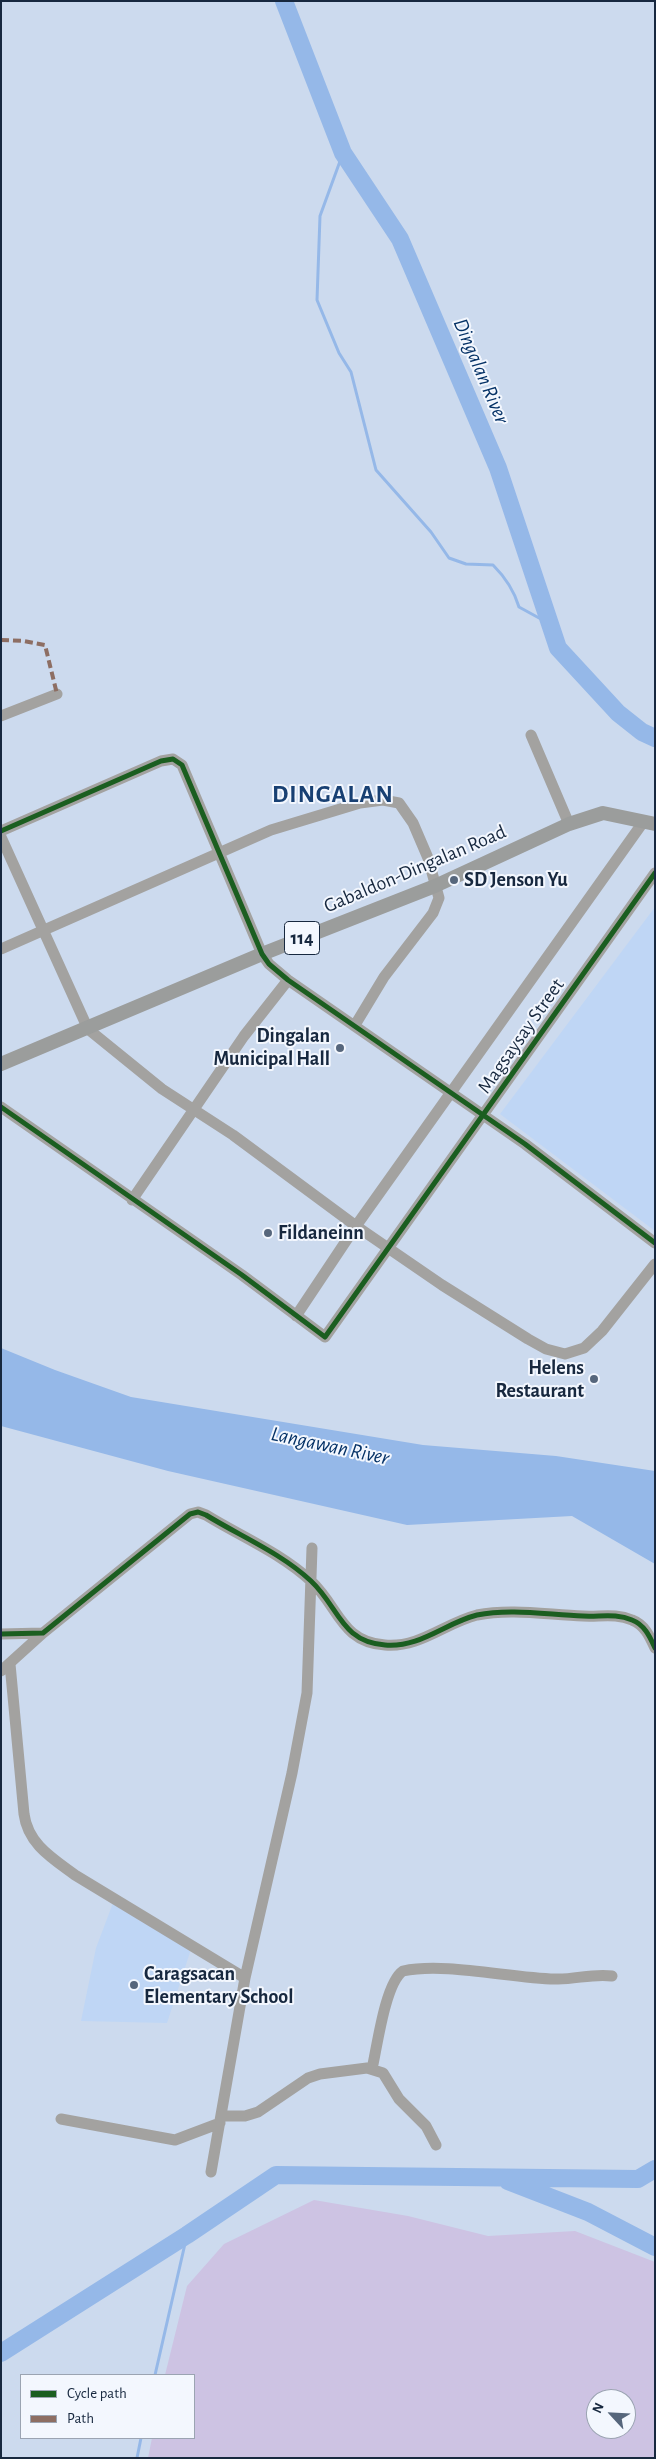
<!DOCTYPE html>
<style>
body{margin:0}
#map{position:relative;width:656px;height:2459px;overflow:hidden;background:#ccdaee;font-family:"Alegreya Sans",sans-serif}
canvas{display:block}
.frame{position:absolute;inset:0;border:2px solid #17283f;pointer-events:none}
.legend{position:absolute;left:20px;top:2374px;width:175px;height:65px;box-sizing:border-box;background:#f3f7fe;border:1px solid #9ba4b2;margin:0;padding:6px 9px;list-style:none;font-size:15px;color:#17283f}
.legend li{display:flex;align-items:center;gap:10px;height:25px}
.legend b{width:25px;border:1px solid #9ba4b2}
.north{position:absolute;left:586px;top:2389px;width:50px;height:50px;box-sizing:border-box;background:#f3f7fe;border:1px solid #9ba4b2;border-radius:50%;rotate:295deg;font-size:14px;font-weight:700;line-height:20px;text-align:center;color:#17283f}
.north::after{content:'';display:block;margin:auto;width:18px;height:22px;background:#56667c;clip-path:polygon(50% 0,100% 100%,50% 72%,0 100%)}
</style>
<div id="map">
<canvas width="656" height="2459"></canvas>
<div class="frame"></div>
<ul class="legend">
<li><b style="height:6px;background:#1b5e20"></b>Cycle path</li>
<li><b style="height:6px;background:#8d6e63"></b>Path</li>
</ul>
<div class="north">N</div>
</div>
<script>
const c = document.querySelector('canvas').getContext('2d');
c.lineJoin = 'round';
function fillPath(path, color) { c.fillStyle = color; c.fill(path, 'evenodd'); }
function stroke(path, color, width, dash) { c.strokeStyle = color; c.lineWidth = width; c.lineCap = dash ? 'butt' : 'round'; c.setLineDash(dash || []); c.stroke(path); }
function write(font, color, halo, rows, align = 'center') {
  c.font = font + ' "Alegreya Sans",sans-serif'; c.lineWidth = 4; c.setLineDash([]); c.textBaseline = 'middle'; c.strokeStyle = halo; c.fillStyle = color; for (const [text, x, y, turn = 0] of rows) {
    c.save(); c.translate(x, y); c.rotate((+turn || 0) * Math.PI / 180); c.textAlign = isNaN(turn) ? turn : align; if (halo) c.strokeText(text, 0, 0); c.fillText(text, 0, 0); c.restore();
  }
}
fillPath(new Path2D(`
 M 655,907 L 655,1231 L 500,1114 Z
 M 113,1903 L 193,1943 L 167,2023 L 81,2021 L 96,1948 Z`), '#bfd6f5');
fillPath(new Path2D(`
 M 314,2200 L 408,2216 L 488,2236 L 575,2231 L 655,2262 L 655,2458 L 148,2458 L 152,2438 L 194,2438 L 194,2375 L 165,2375 L 187,2286 L 224,2244 ZM 596,2399 L 626,2399 L 626,2429 L 596,2429 Z`), '#cdc3e3');
fillPath(new Path2D(`
 M 1,1348 L 55,1370 L 131,1397 L 423,1445 L 556,1456 L 655,1471 L 655,1564 L 572,1516 L 407,1525 L 168,1471 L 1,1426 Z`), '#95b8e8');
stroke(new Path2D(`
 M 343,153 L 320,216 L 317,300 L 339,353 L 351,372 L 376,470 L 431,532 L 449,558 L 466,564 L 493,565 C 505,577 514,590 519,607 L 550,624
 M 155,2375 L 187,2235
 M 137,2458 L 141,2438`), '#95b8e8', 3);
stroke(new Path2D(`
 M 284,1 L 343,153 L 400,239 L 498,468 L 558,648 L 618,713 L 642,732 L 655,738
 M 508,2181 L 588,2212 L 655,2247
 M 1,2353 L 187,2235 L 276,2175 L 638,2179 L 655,2169`), '#95b8e8', 18);
stroke(new Path2D(`
 M 1,716 L 57,694
 M 531,735 L 569,824
 M 1,831 L 161,761 L 173,759 L 182,765 L 262,954 L 269,964 L 288,980 L 525,1144 L 655,1243
 M 1,837 L 88,1029 L 162,1089 L 233,1135 L 356,1226 L 442,1285 L 528,1339 L 546,1349 L 565,1354 L 584,1348 L 602,1331 L 655,1264
 M 1,949 L 271,830 L 360,803 L 383,800 L 399,803 L 413,823 L 428,858 L 439,898 L 433,913 L 384,977 L 355,1025
 M 1,1107 L 242,1275 L 325,1337 L 655,873
 M 132,1200 L 244,1036 L 288,980
 M 296,1316 L 356,1226 L 644,821
 M 1,1634 L 43,1633 L 190,1514 L 198,1512 L 206,1515 C 240,1536 281,1553 311,1581 C 339,1607 341,1642 385,1645 C 420,1648 445,1623 477,1615 C 511,1608 549,1615 583,1616 C 600,1617 616,1613 632,1620 C 645,1625 650,1637 655,1648
 M 10,1664 L 24,1814 C 28,1844 52,1858 75,1875 L 245,1978
 M 1,1671 L 43,1633
 M 372,2069 C 377,2048 385,1983 403,1971 C 444,1962 510,1978 555,1979 C 574,1980 593,1973 612,1976
 M 221,2116 L 245,2116 L 258,2112 L 308,2078 L 320,2074 L 367,2068 L 383,2073 L 399,2099 L 426,2126 L 436,2145
 M 61,2119 L 175,2140 L 220,2123
 M 211,2172 L 245,1978 L 292,1773 L 307,1693 L 312,1548`), '#a3a2a0', 11);
stroke(new Path2D(`
 M 1,1064 L 262,954 L 435,886 L 569,824 L 603,813 L 655,824`), '#9b9d9c', 14);
stroke(new Path2D(`
 M 1,640 L 24,641 L 45,645 L 57,694`), '#8d6e63', 4, [8, 4]);
stroke(new Path2D(`
 M 1,831 L 161,761 L 173,759 L 182,765 L 262,954 L 269,964 L 288,980 L 525,1144 L 655,1243
 M 1,1107 L 242,1275 L 325,1337 L 655,873
 M 1,1634 L 43,1633 L 190,1514 L 198,1512 L 206,1515 C 240,1536 281,1553 311,1581 C 339,1607 341,1642 385,1645 C 420,1648 445,1623 477,1615 C 511,1608 549,1615 583,1616 C 600,1617 616,1613 632,1620 C 645,1625 650,1637 655,1648`), '#1b5e20', 5);
for (const [x, y, r, color] of [
 [454,880,5,"#56667c"],
 [340,1048,5,"#56667c"],
 [268,1233,5,"#56667c"],
 [594,1379,5,"#56667c"],
 [134,1985,5,"#56667c"]
]) { const dot = new Path2D(); dot.arc(x, y, r, 0, 2 * Math.PI); c.fillStyle = color; c.fill(dot); stroke(dot, '#f3f7fe', 2); }
for (const [x, y, w] of [
 [302,938,35]
]) { const box = new Path2D(); box.roundRect(x - w / 2, y - 16.5, w, 33, 4); c.fillStyle = '#f3f7fe'; c.fill(box); stroke(box, '#17283f', 1); }
write('bold 19px', '#17283f', null, [
 ["114",302,938]
]);
write('20px', '#17283f', '#f3f7fe', [
 ["Gabaldon-Dingalan Road",415,869,-23],
 ["Magsaysay Street",521,1036,-55]
]);
write('bold 20px', '#17283f', '#f3f7fe', [
 ["SD Jenson Yu",464,880],
 ["Dingalan",330,1036,"right"],
 ["Municipal Hall",330,1059,"right"],
 ["Fildaneinn",278,1233],
 ["Helens",584,1368,"right"],
 ["Restaurant",584,1391,"right"],
 ["Caragsacan",144,1974],
 ["Elementary School",144,1997]
], 'left');
write('italic 21px', '#043166', '#f3f7fe', [
 ["Dingalan River",481,371,67],
 ["Langawan River",330,1446,12]
]);
c.letterSpacing = '1px';
write('bold 25px', '#184073', '#f3f7fe', [
 ["DINGALAN",333,794]
]);
c.letterSpacing = '0px';
</script>
